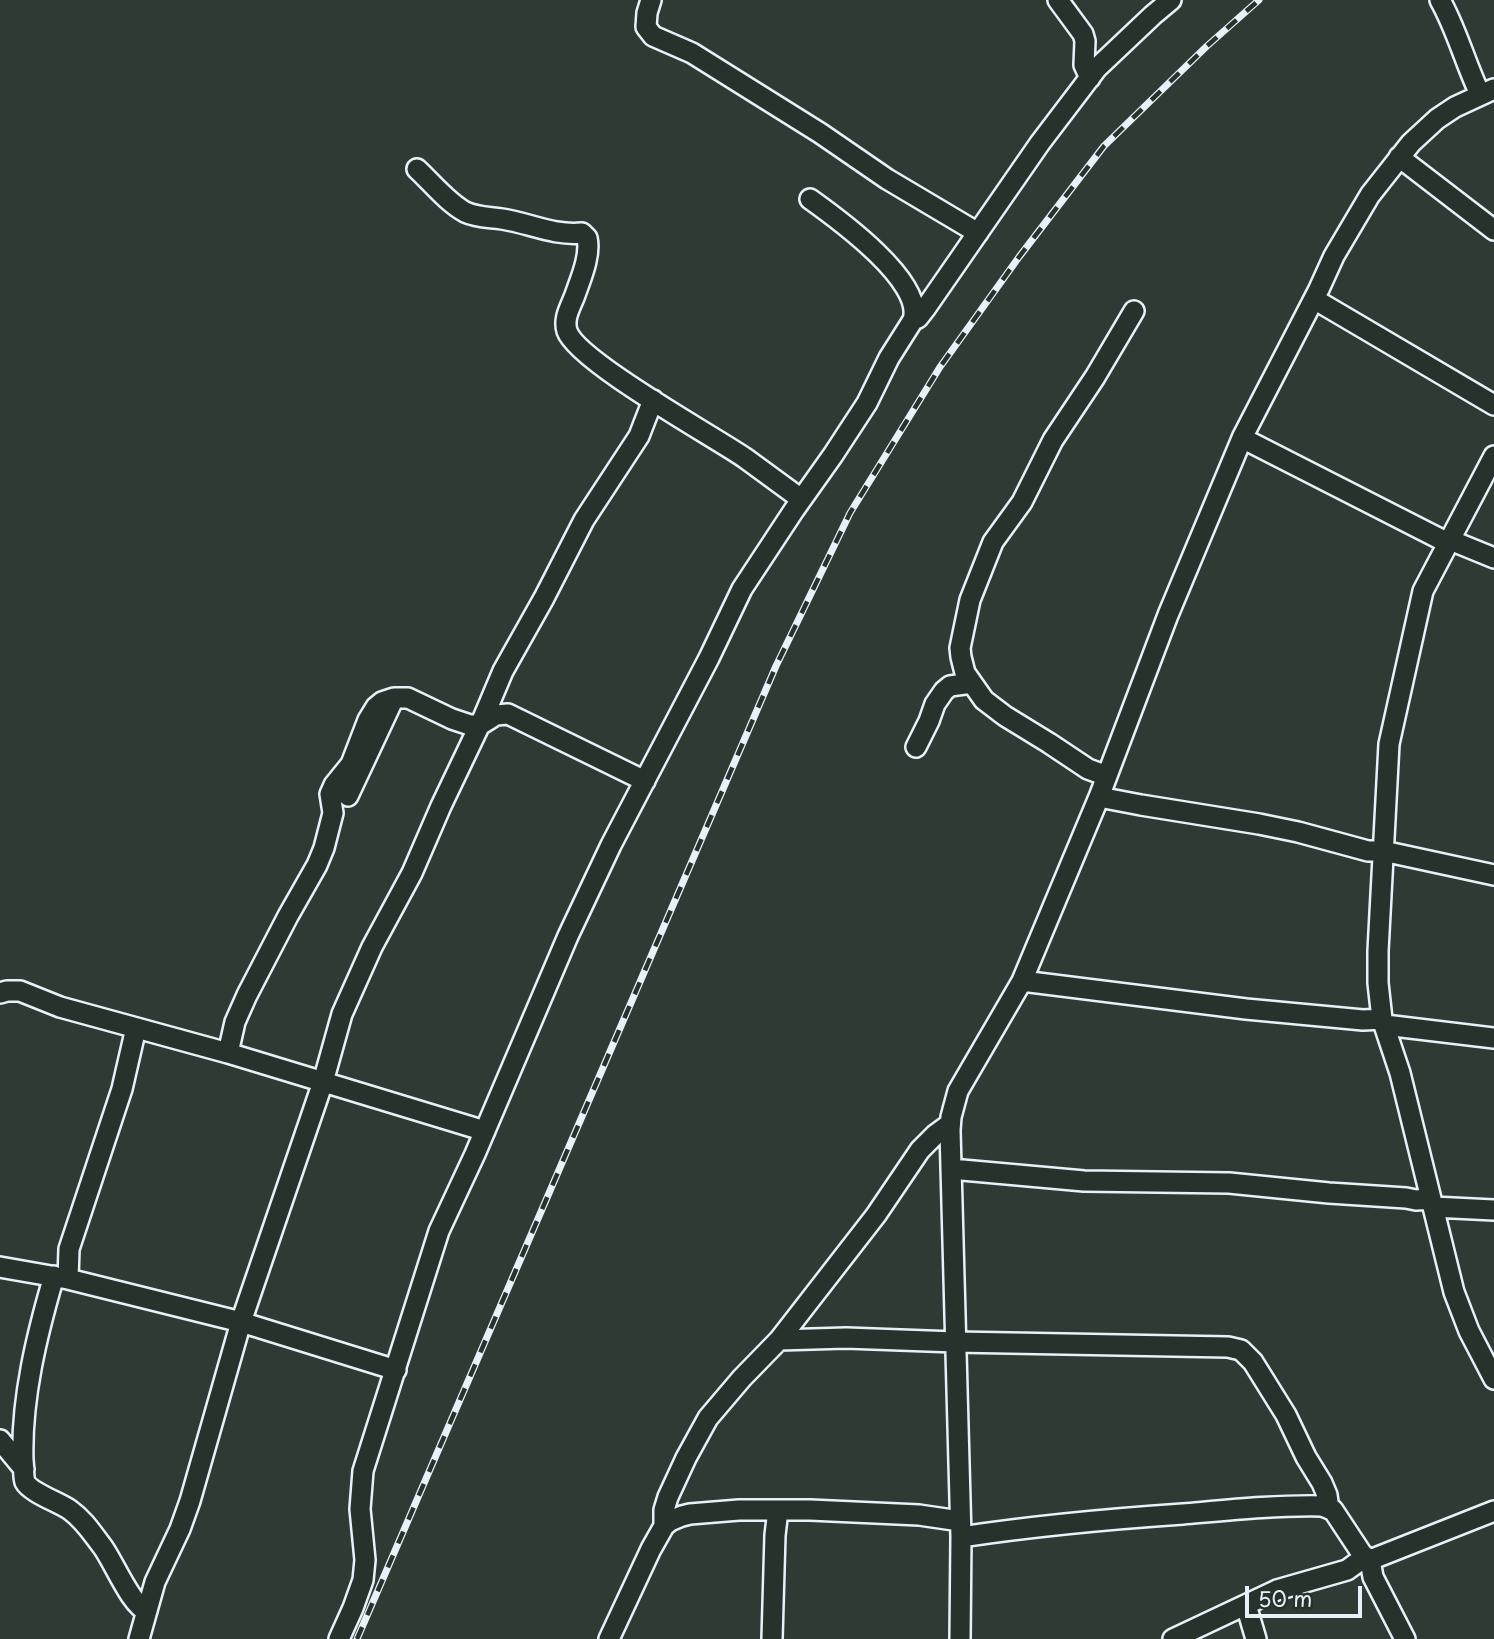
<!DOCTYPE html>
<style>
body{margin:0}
#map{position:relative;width:1494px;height:1639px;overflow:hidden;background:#2e3b35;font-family:"Playpen Sans",sans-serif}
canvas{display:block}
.scale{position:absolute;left:1245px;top:1586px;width:117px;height:32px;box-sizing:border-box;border:4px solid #e8f1f8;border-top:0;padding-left:9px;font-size:21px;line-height:24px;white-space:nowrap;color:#e8f1f8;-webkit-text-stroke:5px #26332d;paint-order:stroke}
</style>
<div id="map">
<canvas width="1494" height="1639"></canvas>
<div class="scale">50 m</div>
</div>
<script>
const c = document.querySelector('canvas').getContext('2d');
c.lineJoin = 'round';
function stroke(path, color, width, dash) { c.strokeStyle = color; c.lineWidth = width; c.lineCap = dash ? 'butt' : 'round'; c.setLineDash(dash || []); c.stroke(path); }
const minor = new Path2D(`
 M 651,0 L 647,13 L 646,27 L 653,36 L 692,53 L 820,133 L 887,179 L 978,233
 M 1058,0 L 1083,34 L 1085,41 L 1084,65 L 1090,78
 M 1440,0 C 1457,30 1465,63 1480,94
 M 1399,157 L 1494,230
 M 417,169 C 432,183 447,202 465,212 C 478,218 489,217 502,219 C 529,223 554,236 582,233 L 587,238 C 591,255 581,278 575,295 C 571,306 563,318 567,331 C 577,361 713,436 745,458 C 764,472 783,486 801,499
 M 810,199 C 838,219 925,282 913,320
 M 1314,299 L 1494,405
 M 1242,438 L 1448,543
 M 1494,456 L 1423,591 L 1389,744 L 1378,951 L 1378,983 L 1382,1019 L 1400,1073 L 1454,1292 L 1469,1331 L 1494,1379
 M 1450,540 L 1494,558
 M 916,747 L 929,721 L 935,704 L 944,691 L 950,686 L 972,683
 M 1107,776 L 1088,769 L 1049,743 L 1005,716 L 984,700 L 965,673 L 961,657 L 960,648 L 970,600 L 993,542 L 1022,502 L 1053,440 L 1095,377 L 1134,311
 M 348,796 L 394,698
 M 1099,797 L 1141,805 L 1259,824 L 1298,832 L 1368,851 L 1383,851 L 1494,875
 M 1022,981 L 1246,1009 L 1363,1020 L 1382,1019
 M 0,993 L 7,991 L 20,991 L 60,1007 L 228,1053 L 485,1131
 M 1385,1025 L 1494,1038
 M 228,1053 L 235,1022 L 247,995 L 288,916 L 317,865 L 324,848 L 333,813 L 330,794 L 334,785 L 351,764 L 368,720 L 376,707 L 382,702 L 394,698 L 408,698 L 452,719 L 470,725 L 480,725 L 496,715 L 508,714 L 645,781
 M 951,1169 L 1084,1181 L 1229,1183 L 1329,1193 L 1406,1198 L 1416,1200 L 1431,1199
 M 1433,1207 L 1494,1210
 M 0,1267 L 68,1279 L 241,1322 L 396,1370
 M 54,1276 C 37,1334 21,1399 23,1460 C 24,1467 23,1476 25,1482 C 30,1492 60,1503 70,1510 C 84,1520 92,1533 102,1546 C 113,1560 131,1606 147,1611
 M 68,1279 L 69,1249 L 122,1089 L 136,1028
 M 779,1340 L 846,1338 L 955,1342 L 1228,1347 L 1241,1350 L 1253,1362 L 1286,1415 L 1306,1457 L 1322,1483 L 1327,1495 L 1329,1509
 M 0,1440 L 24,1469
 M 664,1526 L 664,1510 L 668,1497 L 686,1458 L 708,1418 L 742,1378 L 779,1340 L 876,1215 L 920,1150 L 935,1135 L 950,1124
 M 961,1537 C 1034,1526 1109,1519 1183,1514 C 1229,1510 1276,1505 1322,1506 L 1333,1510 L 1362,1554 L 1370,1560 L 1494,1511
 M 1370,1560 L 1373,1577 L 1405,1639
 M 1246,1605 L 1256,1639
 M 139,1639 L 155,1582 L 180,1529 L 190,1501 L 241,1322 L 323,1082 L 342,1014 L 372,947 L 412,873 L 441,806 L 484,716 L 503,671 L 544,598 L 584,520 L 639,436 L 653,400
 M 339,1639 L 353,1608 L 363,1580 L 365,1560 L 360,1509 L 363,1471 L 439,1231 L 475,1154 L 568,936 L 611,845 L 709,658 L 742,589 L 794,510 L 833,455 L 867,403 L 889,358 L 913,320 L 918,318 L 925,309 L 1040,143 L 1097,68 L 1153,15 L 1171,0
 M 609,1639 L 651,1549 L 664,1526 L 670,1521 L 682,1516 L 690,1514 L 739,1510 L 810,1510 L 919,1515 L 960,1521
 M 772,1639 L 775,1535 L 778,1510
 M 960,1639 L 961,1537 L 950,1130 L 951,1117 L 958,1091 L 1022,981 L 1099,797 L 1168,615 L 1243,436 L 1319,289 L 1334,256 L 1370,195 L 1411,143 L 1437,119 L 1455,107 L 1494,89
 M 1173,1639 L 1277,1590 L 1347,1570 L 1365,1557`);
stroke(minor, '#e8f1f8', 24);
stroke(minor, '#26332d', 19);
const rail = new Path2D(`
 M 357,1639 L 776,666 L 850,513 L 940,367 L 1019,257 L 1104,146 L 1207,46 L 1259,0`);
stroke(rail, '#e8f1f8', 7);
stroke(rail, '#26332d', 4.5, [13]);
</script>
